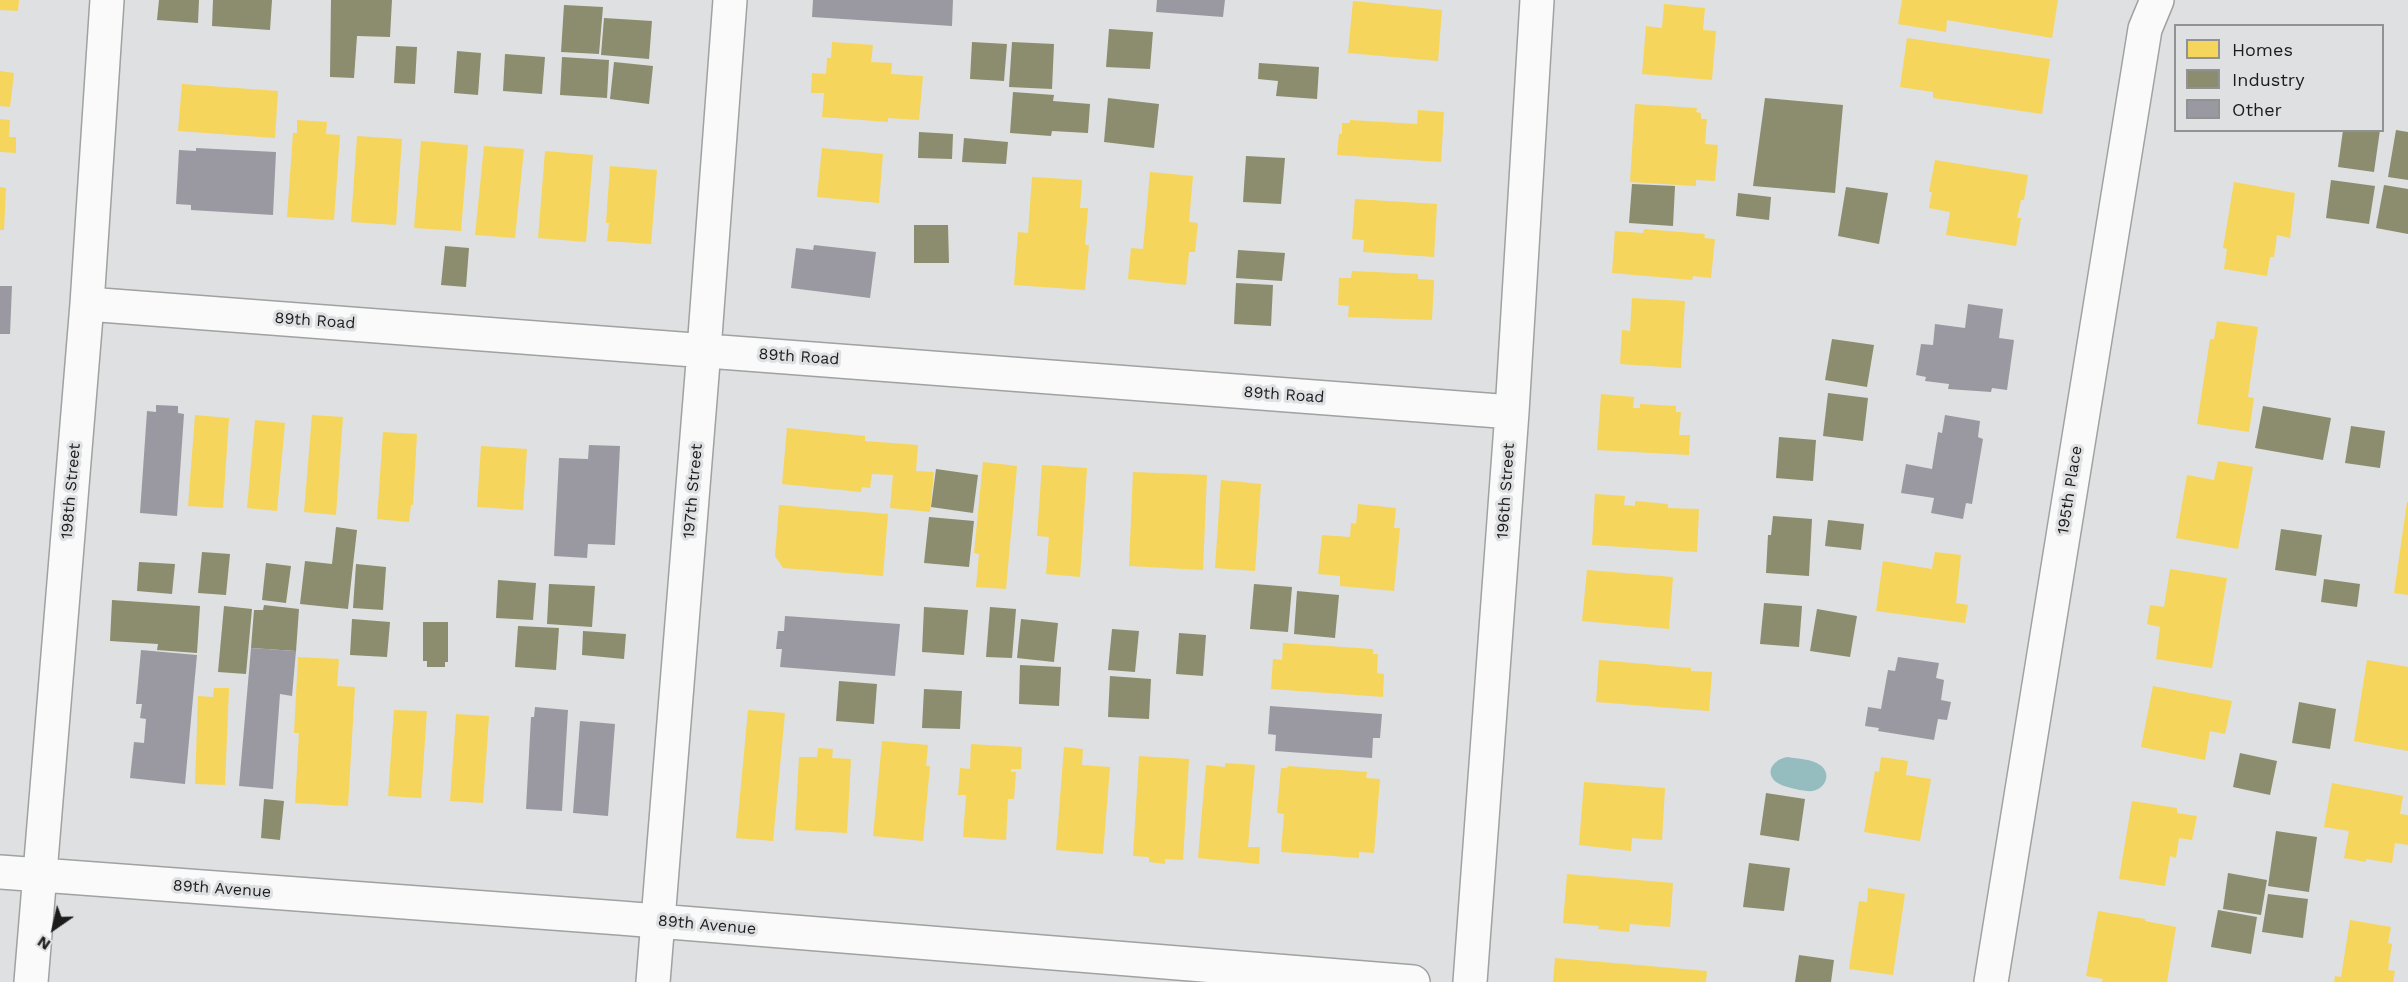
<!DOCTYPE html>
<style>
body{margin:0}
#map{position:relative;width:2408px;height:982px;overflow:hidden;background:#dfe0e1;font-family:"Work Sans",sans-serif}
canvas{display:block}
.legend{position:absolute;left:2174px;top:24px;width:210px;height:108px;box-sizing:border-box;background:#dee0e2;border:2px solid #909293;margin:0;padding:8px 10px;list-style:none;font-size:18px;color:#1c1c1d}
.legend li{display:flex;align-items:center;gap:12px;height:30px}
.legend b{width:30px;border:2px solid #909293}
.north{position:absolute;left:24px;top:898px;width:60px;height:60px;-webkit-text-stroke:4px #dee0e2;paint-order:stroke;rotate:214deg;font-size:16px;font-weight:700;line-height:24px;text-align:center;color:#1c1c1d}
.north::after{content:'';display:block;margin:auto;width:21px;height:27px;background:#1c1c1d;clip-path:polygon(50% 0,100% 100%,50% 72%,0 100%)}
</style>
<div id="map">
<canvas width="2408" height="982"></canvas>
<ul class="legend">
<li><b style="height:16px;background:#f6d55c"></b>Homes</li>
<li><b style="height:16px;background:#8c8c6e"></b>Industry</li>
<li><b style="height:16px;background:#9a99a1"></b>Other</li>
</ul>
<div class="north">N</div>
</div>
<script>
const c = document.querySelector('canvas').getContext('2d');
c.lineJoin = 'round';
function fillPath(path, color) { c.fillStyle = color; c.fill(path, 'evenodd'); }
function stroke(path, color, width, dash) { c.strokeStyle = color; c.lineWidth = width; c.lineCap = dash ? 'butt' : 'round'; c.setLineDash(dash || []); c.stroke(path); }
function write(font, color, halo, rows, align = 'center') {
  c.font = font + ' "Work Sans",sans-serif'; c.lineWidth = 6; c.setLineDash([]); c.textBaseline = 'middle'; c.strokeStyle = halo; c.fillStyle = color; for (const [text, x, y, turn = 0] of rows) {
    c.save(); c.translate(x, y); c.rotate((+turn || 0) * Math.PI / 180); c.textAlign = isNaN(turn) ? turn : align; if (halo) c.strokeText(text, 0, 0); c.fillText(text, 0, 0); c.restore();
  }
}
fillPath(new Path2D(`
 M 1788,757 C 1798,759 1812,759 1820,765 C 1834,775 1823,793 1807,791 C 1799,790 1783,787 1776,782 C 1763,771 1776,758 1788,757 Z`), '#95bdc0');
fillPath(new Path2D(`
 M 0,0 L 19,0 L 18,11 L 0,10 Z
 M 1902,0 L 2058,0 L 2052,38 L 1947,20 L 1946,32 L 1898,24 Z
 M 1353,1 L 1442,10 L 1438,61 L 1348,53 Z
 M 1664,4 L 1705,8 L 1703,30 L 1716,31 L 1712,80 L 1642,74 L 1646,26 L 1662,28 Z
 M 1907,38 L 2050,59 L 2042,114 L 1933,98 L 1933,92 L 1900,87 Z
 M 832,42 L 873,45 L 871,62 L 892,63 L 891,74 L 923,76 L 919,120 L 888,118 L 888,122 L 822,117 L 824,93 L 811,93 L 812,73 L 826,74 L 827,58 L 831,58 Z
 M 0,71 L 14,73 L 10,107 L 0,106 Z
 M 182,84 L 278,91 L 275,138 L 178,131 Z
 M 1635,104 L 1697,108 L 1696,112 L 1701,113 L 1701,119 L 1707,119 L 1705,144 L 1718,145 L 1715,181 L 1696,180 L 1696,186 L 1630,182 Z
 M 1418,110 L 1444,112 L 1441,162 L 1337,155 L 1339,134 L 1342,134 L 1342,123 L 1350,123 L 1350,120 L 1417,124 Z
 M 0,119 L 10,120 L 9,137 L 16,137 L 16,153 L 0,152 Z
 M 297,120 L 327,122 L 326,134 L 340,135 L 334,220 L 287,217 L 293,133 L 297,133 Z
 M 357,136 L 402,139 L 396,225 L 351,222 Z
 M 421,141 L 468,145 L 461,231 L 414,228 Z
 M 484,146 L 524,149 L 515,238 L 475,235 Z
 M 822,148 L 883,154 L 879,203 L 817,197 Z
 M 545,151 L 593,155 L 586,242 L 538,238 Z
 M 1935,160 L 2028,175 L 2024,200 L 2021,200 L 2017,218 L 2021,218 L 2016,246 L 1946,235 L 1950,212 L 1929,208 L 1932,192 L 1929,192 Z
 M 610,166 L 657,170 L 651,244 L 607,241 L 609,223 L 606,223 Z
 M 1150,172 L 1193,176 L 1189,222 L 1198,223 L 1195,252 L 1189,252 L 1186,285 L 1128,279 L 1131,248 L 1143,249 Z
 M 1032,177 L 1082,180 L 1080,208 L 1088,208 L 1085,245 L 1089,245 L 1085,290 L 1014,285 L 1018,232 L 1028,233 Z
 M 2234,182 L 2295,193 L 2290,238 L 2277,235 L 2274,257 L 2270,257 L 2267,276 L 2224,269 L 2227,249 L 2223,248 Z
 M 0,187 L 6,188 L 4,230 L 0,230 Z
 M 1355,199 L 1437,204 L 1434,257 L 1363,252 L 1364,240 L 1352,239 Z
 M 1644,229 L 1705,234 L 1704,238 L 1715,239 L 1711,278 L 1693,276 L 1692,280 L 1612,273 L 1615,231 L 1643,233 Z
 M 1352,271 L 1418,274 L 1418,279 L 1434,280 L 1432,320 L 1348,317 L 1349,306 L 1338,305 L 1339,278 L 1351,278 Z
 M 1632,298 L 1685,301 L 1681,368 L 1620,364 L 1622,330 L 1630,331 Z
 M 2217,321 L 2258,327 L 2248,397 L 2254,398 L 2249,432 L 2197,424 L 2210,339 L 2214,339 Z
 M 1601,394 L 1634,397 L 1633,408 L 1640,408 L 1640,404 L 1676,406 L 1676,412 L 1681,412 L 1679,435 L 1690,435 L 1689,455 L 1597,450 Z
 M 195,415 L 229,418 L 223,508 L 188,506 Z
 M 312,415 L 343,417 L 336,515 L 304,512 Z
 M 255,420 L 285,423 L 277,511 L 247,508 Z
 M 787,428 L 865,436 L 865,441 L 918,445 L 916,471 L 934,472 L 930,512 L 890,508 L 893,475 L 872,474 L 870,488 L 862,487 L 861,492 L 782,484 Z
 M 383,432 L 417,434 L 413,505 L 411,505 L 409,522 L 377,519 Z
 M 481,446 L 527,449 L 523,510 L 477,507 Z
 M 2218,461 L 2253,467 L 2238,549 L 2176,538 L 2187,475 L 2214,480 Z
 M 983,462 L 1017,466 L 1006,589 L 976,587 L 979,554 L 974,553 Z
 M 1042,465 L 1087,468 L 1080,577 L 1046,574 L 1049,537 L 1037,536 Z
 M 1133,472 L 1207,475 L 1203,570 L 1129,566 Z
 M 1221,480 L 1261,484 L 1255,571 L 1215,568 Z
 M 1595,494 L 1625,496 L 1624,505 L 1635,506 L 1635,501 L 1668,504 L 1668,508 L 1699,509 L 1697,552 L 1592,545 Z
 M 2407,502 L 2408,502 L 2408,595 L 2394,593 Z
 M 1358,504 L 1396,508 L 1394,528 L 1400,528 L 1394,591 L 1340,586 L 1340,576 L 1318,574 L 1322,535 L 1350,537 L 1351,523 L 1356,524 Z
 M 779,505 L 888,514 L 883,576 L 783,568 L 775,556 Z
 M 1935,552 L 1961,555 L 1956,603 L 1968,605 L 1965,623 L 1876,611 L 1883,561 L 1932,569 Z
 M 2170,569 L 2227,578 L 2212,668 L 2156,659 L 2160,627 L 2147,624 L 2150,605 L 2164,607 Z
 M 1587,570 L 1673,577 L 1669,629 L 1582,621 Z
 M 1283,643 L 1373,649 L 1373,654 L 1378,654 L 1377,673 L 1384,674 L 1383,697 L 1271,689 L 1273,659 L 1282,660 Z
 M 298,657 L 339,659 L 337,686 L 355,687 L 348,806 L 295,803 L 299,733 L 294,733 Z
 M 1599,660 L 1691,668 L 1691,671 L 1712,672 L 1709,711 L 1596,702 Z
 M 2367,660 L 2408,667 L 2408,751 L 2354,741 Z
 M 2153,686 L 2232,701 L 2225,734 L 2210,731 L 2205,760 L 2141,747 Z
 M 214,688 L 229,688 L 225,785 L 195,784 L 198,696 L 213,697 Z
 M 394,710 L 427,711 L 421,798 L 388,796 Z
 M 748,710 L 785,713 L 773,841 L 736,838 Z
 M 456,714 L 489,716 L 483,803 L 450,801 Z
 M 882,741 L 928,745 L 926,766 L 930,766 L 923,841 L 873,836 Z
 M 971,744 L 1022,747 L 1021,769 L 1011,769 L 1011,772 L 1016,772 L 1014,799 L 1008,799 L 1006,840 L 963,837 L 966,795 L 958,795 L 960,768 L 970,769 Z
 M 1064,747 L 1083,749 L 1082,765 L 1110,767 L 1103,854 L 1056,850 Z
 M 818,748 L 833,749 L 832,758 L 851,759 L 847,833 L 795,830 L 799,757 L 817,757 Z
 M 1139,756 L 1189,759 L 1183,860 L 1165,859 L 1165,864 L 1149,862 L 1149,857 L 1133,856 Z
 M 1881,757 L 1908,761 L 1906,775 L 1931,779 L 1920,841 L 1864,832 L 1875,771 L 1879,772 Z
 M 1225,763 L 1255,765 L 1248,847 L 1260,847 L 1259,864 L 1198,858 L 1206,765 L 1225,767 Z
 M 1288,766 L 1367,772 L 1366,778 L 1380,779 L 1374,853 L 1359,852 L 1359,858 L 1281,852 L 1284,814 L 1277,813 L 1281,768 L 1287,768 Z
 M 1584,782 L 1665,788 L 1662,840 L 1632,838 L 1631,851 L 1579,845 Z
 M 2332,783 L 2403,796 L 2400,814 L 2408,815 L 2408,845 L 2395,843 L 2392,863 L 2366,859 L 2366,862 L 2344,858 L 2349,831 L 2324,827 Z
 M 2132,801 L 2177,808 L 2177,813 L 2197,816 L 2192,840 L 2179,838 L 2176,858 L 2170,856 L 2165,886 L 2119,879 Z
 M 1567,874 L 1673,883 L 1670,927 L 1630,924 L 1629,932 L 1598,929 L 1599,926 L 1563,923 Z
 M 1868,888 L 1905,894 L 1893,975 L 1849,969 L 1859,901 L 1867,902 Z
 M 2098,911 L 2145,919 L 2145,921 L 2176,927 L 2167,982 L 2102,982 L 2103,979 L 2086,976 Z
 M 2350,920 L 2391,927 L 2388,943 L 2392,944 L 2388,970 L 2395,971 L 2393,982 L 2334,982 L 2335,976 L 2341,977 Z
 M 1555,958 L 1707,971 L 1706,982 L 1553,982 Z`), '#f6d55c');
fillPath(new Path2D(`
 M 159,0 L 199,0 L 198,23 L 157,20 Z
 M 213,0 L 272,0 L 270,30 L 212,26 Z
 M 331,0 L 392,0 L 390,37 L 357,36 L 354,78 L 330,77 Z
 M 564,5 L 603,7 L 599,54 L 561,52 Z
 M 604,18 L 652,21 L 649,59 L 601,55 Z
 M 1109,29 L 1153,32 L 1150,69 L 1106,67 Z
 M 972,42 L 1007,44 L 1004,81 L 970,79 Z
 M 1012,42 L 1054,44 L 1052,89 L 1009,87 Z
 M 396,46 L 417,47 L 415,84 L 394,83 Z
 M 457,51 L 481,53 L 478,95 L 454,93 Z
 M 505,54 L 545,57 L 542,94 L 503,91 Z
 M 562,57 L 609,60 L 607,98 L 560,95 Z
 M 614,62 L 653,66 L 649,104 L 610,99 Z
 M 1259,63 L 1319,67 L 1317,99 L 1276,96 L 1278,81 L 1258,79 Z
 M 1013,92 L 1054,95 L 1053,101 L 1090,104 L 1088,133 L 1052,131 L 1051,136 L 1010,133 Z
 M 1108,98 L 1159,104 L 1154,148 L 1104,142 Z
 M 1765,98 L 1843,105 L 1835,193 L 1753,186 Z
 M 2343,130 L 2380,130 L 2374,172 L 2338,167 Z
 M 2396,130 L 2408,132 L 2408,180 L 2388,177 Z
 M 919,132 L 953,134 L 952,159 L 918,158 Z
 M 964,138 L 1008,142 L 1006,164 L 962,162 Z
 M 1246,156 L 1285,158 L 1281,204 L 1243,202 Z
 M 2331,180 L 2375,186 L 2369,224 L 2326,218 Z
 M 1632,184 L 1675,186 L 1673,226 L 1629,223 Z
 M 2384,185 L 2408,189 L 2408,234 L 2376,228 Z
 M 1846,187 L 1888,193 L 1879,244 L 1838,236 Z
 M 1738,193 L 1771,197 L 1769,220 L 1736,216 Z
 M 914,225 L 948,225 L 949,263 L 914,263 Z
 M 445,246 L 469,248 L 466,287 L 441,285 Z
 M 1238,250 L 1285,253 L 1282,281 L 1236,278 Z
 M 1236,283 L 1273,285 L 1271,326 L 1234,324 Z
 M 1832,339 L 1874,345 L 1867,387 L 1825,380 Z
 M 1828,393 L 1868,398 L 1863,441 L 1823,436 Z
 M 2263,406 L 2331,418 L 2323,460 L 2255,448 Z
 M 2351,426 L 2385,431 L 2380,468 L 2345,463 Z
 M 1779,437 L 1816,440 L 1813,481 L 1776,478 Z
 M 936,469 L 978,475 L 973,513 L 931,507 Z
 M 1773,516 L 1812,519 L 1809,576 L 1766,573 L 1768,535 L 1771,535 Z
 M 929,517 L 974,521 L 969,567 L 924,563 Z
 M 1828,520 L 1864,524 L 1861,550 L 1825,546 Z
 M 336,527 L 357,530 L 348,609 L 300,604 L 305,561 L 332,564 Z
 M 2281,529 L 2322,535 L 2316,576 L 2275,570 Z
 M 202,552 L 230,554 L 226,595 L 198,593 Z
 M 139,562 L 175,564 L 172,594 L 137,591 Z
 M 266,563 L 291,566 L 286,603 L 262,600 Z
 M 356,564 L 386,567 L 383,610 L 353,608 Z
 M 2324,579 L 2360,584 L 2357,607 L 2321,602 Z
 M 498,580 L 536,583 L 533,620 L 496,618 Z
 M 549,584 L 595,586 L 592,627 L 547,624 Z
 M 1254,584 L 1292,587 L 1288,632 L 1250,629 Z
 M 1297,591 L 1339,595 L 1335,638 L 1294,634 Z
 M 112,600 L 200,606 L 197,653 L 157,650 L 158,644 L 110,641 Z
 M 1764,603 L 1802,606 L 1799,647 L 1760,644 Z
 M 264,605 L 299,609 L 296,651 L 251,648 L 254,610 L 263,610 Z
 M 224,606 L 252,609 L 246,674 L 218,672 Z
 M 924,607 L 968,610 L 964,655 L 922,652 Z
 M 990,607 L 1016,609 L 1012,658 L 986,657 Z
 M 1817,609 L 1857,616 L 1850,657 L 1810,651 Z
 M 352,619 L 390,622 L 387,657 L 350,655 Z
 M 1021,619 L 1058,623 L 1054,662 L 1017,658 Z
 M 423,622 L 448,622 L 448,662 L 445,662 L 445,667 L 427,667 L 427,661 L 423,661 Z
 M 518,626 L 559,628 L 556,670 L 515,667 Z
 M 1112,629 L 1139,631 L 1135,672 L 1108,670 Z
 M 583,631 L 626,634 L 624,659 L 582,655 Z
 M 1179,633 L 1206,635 L 1203,676 L 1176,674 Z
 M 1020,665 L 1061,667 L 1059,706 L 1019,704 Z
 M 1110,676 L 1151,679 L 1149,719 L 1108,717 Z
 M 839,681 L 877,684 L 874,724 L 836,721 Z
 M 924,689 L 962,691 L 960,729 L 922,728 Z
 M 2299,702 L 2336,709 L 2330,749 L 2292,743 Z
 M 2240,753 L 2277,761 L 2270,795 L 2233,787 Z
 M 1766,793 L 1805,799 L 1799,841 L 1760,835 Z
 M 264,799 L 284,801 L 280,840 L 261,838 Z
 M 2276,831 L 2317,837 L 2309,892 L 2268,886 Z
 M 1749,863 L 1790,868 L 1784,911 L 1743,907 Z
 M 2228,873 L 2267,880 L 2261,915 L 2223,909 Z
 M 2268,894 L 2308,899 L 2303,938 L 2262,932 Z
 M 2218,910 L 2257,917 L 2251,954 L 2211,947 Z
 M 1799,955 L 1834,960 L 1831,982 L 1795,982 Z`), '#8c8c6e');
fillPath(new Path2D(`
 M 813,0 L 953,0 L 952,26 L 812,17 Z
 M 1157,0 L 1225,0 L 1223,17 L 1156,12 Z
 M 196,148 L 276,152 L 273,215 L 191,210 L 191,205 L 176,204 L 179,150 L 196,151 Z
 M 814,245 L 876,252 L 870,298 L 791,288 L 796,248 L 813,250 Z
 M 0,286 L 12,286 L 10,334 L 0,334 Z
 M 1968,304 L 2003,309 L 1999,338 L 2014,340 L 2007,390 L 1992,388 L 1991,392 L 1948,389 L 1949,384 L 1925,381 L 1926,377 L 1916,375 L 1921,344 L 1933,345 L 1935,324 L 1965,328 Z
 M 156,405 L 178,406 L 178,413 L 184,414 L 177,516 L 140,513 L 147,411 L 156,412 Z
 M 1945,415 L 1980,421 L 1978,437 L 1983,439 L 1972,504 L 1966,503 L 1963,519 L 1931,513 L 1934,498 L 1901,493 L 1906,464 L 1932,469 L 1938,432 L 1942,433 Z
 M 589,445 L 620,446 L 615,545 L 588,544 L 587,558 L 554,556 L 559,458 L 588,459 Z
 M 785,616 L 900,624 L 895,676 L 780,667 L 782,649 L 776,649 L 778,631 L 784,631 Z
 M 251,648 L 296,651 L 292,696 L 280,694 L 273,789 L 239,786 Z
 M 141,650 L 197,655 L 185,784 L 130,778 L 134,742 L 144,743 L 146,719 L 140,718 L 142,704 L 136,704 Z
 M 1898,657 L 1939,663 L 1936,678 L 1944,680 L 1941,700 L 1951,702 L 1947,720 L 1938,719 L 1934,740 L 1878,731 L 1879,728 L 1865,726 L 1868,707 L 1881,709 L 1888,670 L 1895,671 Z
 M 1270,706 L 1382,714 L 1380,738 L 1373,738 L 1372,758 L 1275,751 L 1276,735 L 1268,734 Z
 M 535,707 L 568,710 L 562,811 L 526,809 L 531,717 L 534,717 Z
 M 580,721 L 615,724 L 608,816 L 573,813 Z`), '#9a99a1');
const street = new Path2D(`
 M 87,304 L 1512,412
 M 0,872 L 620,918 L 1413,982
 M 31,982 L 87,304 L 107,0
 M 653,982 L 704,350 L 730,0
 M 1470,982 L 1512,412 L 1537,0
 M 1991,982 L 2145,29 L 2157,0`);
stroke(street, '#a0a1a1', 36);
stroke(street, '#fafafa', 33);
write('16px', '#1c1c1d', '#dee0e2', [
 ["89th Road",315,321,4],
 ["89th Road",799,357,4],
 ["89th Road",1284,395,4],
 ["195th Place",2070,490,-81],
 ["198th Street",71,491,-85],
 ["197th Street",693,491,-85],
 ["196th Street",1506,491,-86],
 ["89th Avenue",222,889,4],
 ["89th Avenue",707,925,5]
]);
</script>
